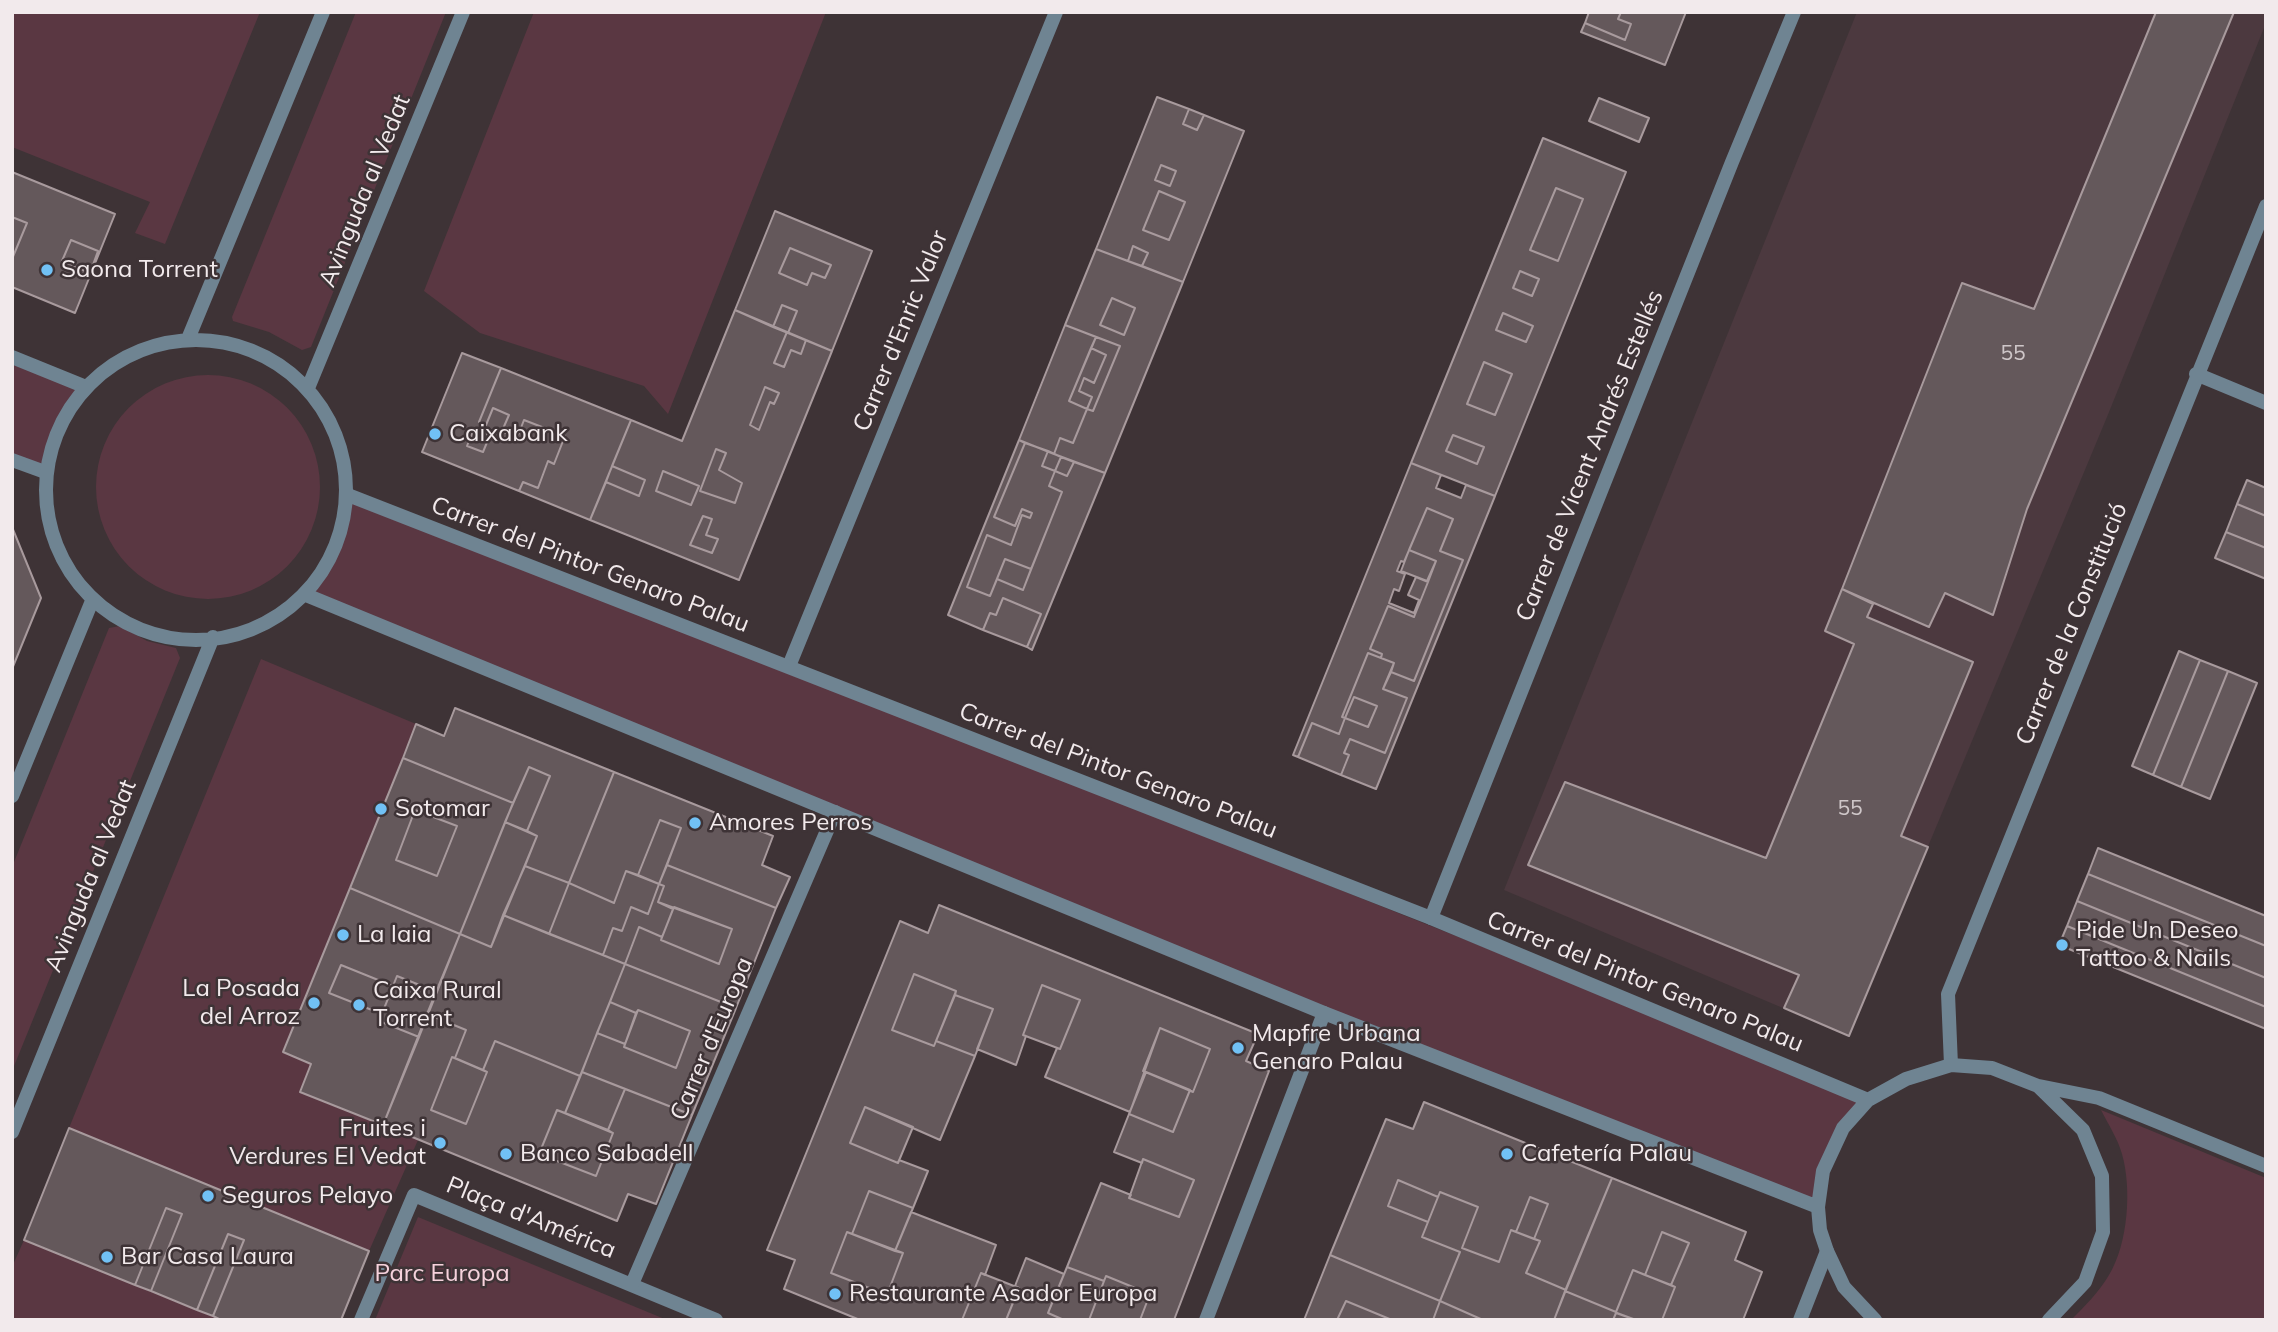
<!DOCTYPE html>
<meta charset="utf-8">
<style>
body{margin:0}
#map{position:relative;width:2278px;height:1332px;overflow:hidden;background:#3e3336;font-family:Mulish,sans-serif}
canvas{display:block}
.frame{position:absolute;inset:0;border:14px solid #f2eaec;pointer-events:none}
</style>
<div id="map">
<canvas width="2278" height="1332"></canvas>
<div class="frame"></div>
</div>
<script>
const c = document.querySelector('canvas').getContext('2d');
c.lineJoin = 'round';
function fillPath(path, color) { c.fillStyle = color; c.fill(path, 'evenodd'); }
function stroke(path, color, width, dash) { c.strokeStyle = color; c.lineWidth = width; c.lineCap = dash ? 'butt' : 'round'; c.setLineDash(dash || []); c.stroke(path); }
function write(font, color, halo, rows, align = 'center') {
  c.font = font + ' Mulish,sans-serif'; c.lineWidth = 5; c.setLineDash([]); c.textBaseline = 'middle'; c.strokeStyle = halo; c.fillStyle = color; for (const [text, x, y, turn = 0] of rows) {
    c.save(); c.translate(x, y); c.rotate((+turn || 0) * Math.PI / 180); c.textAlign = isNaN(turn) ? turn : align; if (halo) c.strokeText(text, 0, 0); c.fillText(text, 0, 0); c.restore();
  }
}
fillPath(new Path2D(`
 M 1857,12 L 2266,12 L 2266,23 L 2107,417 L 1849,1036 L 1504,890 Z`), '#4c393f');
fillPath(new Path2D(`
 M 12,12 L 260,12 L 165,244 L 135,233 L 150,202 L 12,147 Z
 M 356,12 L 446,12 L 311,347 L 302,350 L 269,332 L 233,321 L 232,317 Z
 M 534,12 L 826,12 L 668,414 L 644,386 L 480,333 L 424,291 Z
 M 12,356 L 86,387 L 57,430 L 45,472 L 12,460 Z
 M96 487a112 112 0 1 1 224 0a112 112 0 1 1-224 0Z
 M 348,495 L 1868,1100 L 1843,1128 L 1818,1207 L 306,595 L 335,551 Z
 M 120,626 L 147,641 L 176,648 L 180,658 L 12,1071 L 12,867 L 109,628 Z
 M 261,659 L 416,724 L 283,1051 L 311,1064 L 300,1092 L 418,1140 L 369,1251 L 69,1128 Z
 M 2101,1110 L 2266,1178 L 2266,1320 L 2071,1320 C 2085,1306 2099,1292 2109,1275 C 2128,1244 2132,1189 2122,1154 C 2118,1139 2108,1124 2101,1110 Z
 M 418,1217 L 667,1320 L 375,1320 Z
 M 24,1240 L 221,1320 L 12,1320 L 12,1267 Z`), '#5a3742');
const building = new Path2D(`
 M 1589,12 L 1621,12 L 1618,19 L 1631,24 L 1625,40 L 1585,23 Z
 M 1621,12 L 1686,12 L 1665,65 L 1581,32 L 1585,23 L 1625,40 L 1631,24 L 1618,19 Z
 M 2156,12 L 2234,12 L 2027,509 L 1993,615 L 1945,593 L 1929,627 L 1842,589 L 1962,283 L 2034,309 Z
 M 1157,97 L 1189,109 L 1183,124 L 1197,130 L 1204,115 L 1244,131 L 1183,282 L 1142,266 L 1148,253 L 1133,246 L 1128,261 L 1096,249 ZM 1161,165 L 1176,171 L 1170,186 L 1155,180 ZM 1159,191 L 1185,202 L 1169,240 L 1143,230 Z
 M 1599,98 L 1649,118 L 1639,142 L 1589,121 Z
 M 1189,109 L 1204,115 L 1197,130 L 1183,124 Z
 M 1543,138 L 1626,172 L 1495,496 L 1411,463 ZM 1556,188 L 1583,199 L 1558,261 L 1530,250 ZM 1520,271 L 1539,279 L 1532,296 L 1513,288 ZM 1503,313 L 1533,326 L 1526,342 L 1496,330 ZM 1484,362 L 1512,374 L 1495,415 L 1467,404 ZM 1453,435 L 1484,447 L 1477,464 L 1446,451 Z
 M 1161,165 L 1176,171 L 1170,186 L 1155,180 Z
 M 12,172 L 115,214 L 75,313 L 12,287 L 12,259 L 27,223 L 12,217 ZM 71,240 L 98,251 L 90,273 L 62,261 Z
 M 1556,188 L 1583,199 L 1558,261 L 1530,250 Z
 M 1159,191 L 1185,202 L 1169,240 L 1143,230 Z
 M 775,211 L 872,251 L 832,351 L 788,333 L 797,311 L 782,305 L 773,327 L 735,310 ZM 790,248 L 831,265 L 825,278 L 812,273 L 807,285 L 779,273 Z
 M 12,217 L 27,223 L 12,259 Z
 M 71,240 L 98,251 L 90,273 L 62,261 Z
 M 1133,246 L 1148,253 L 1142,266 L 1128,261 Z
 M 790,248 L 831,265 L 825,278 L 812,273 L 807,285 L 779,273 Z
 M 1096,249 L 1183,282 L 1105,473 L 1054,454 L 1060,438 L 1073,443 L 1087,409 L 1093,411 L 1120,346 L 1065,325 ZM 1112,298 L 1135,308 L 1124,335 L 1100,325 Z
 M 1520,271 L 1539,279 L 1532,296 L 1513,288 Z
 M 1112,298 L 1135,308 L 1124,335 L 1100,325 Z
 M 782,305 L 797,311 L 788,333 L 773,327 Z
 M 735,310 L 787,332 L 774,363 L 784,367 L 791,350 L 801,354 L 806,340 L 832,351 L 739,580 L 590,520 L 606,482 L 639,496 L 645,480 L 612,466 L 631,420 L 682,441 ZM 765,387 L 779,393 L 774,404 L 770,402 L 759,430 L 750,425 ZM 716,449 L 726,453 L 719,470 L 742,483 L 735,503 L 700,491 ZM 663,471 L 699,486 L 691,505 L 656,491 ZM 703,516 L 712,519 L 706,535 L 718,539 L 712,553 L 690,545 Z
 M 1503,313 L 1533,326 L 1526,342 L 1496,330 Z
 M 1065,325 L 1096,337 L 1069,401 L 1087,409 L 1073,443 L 1060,438 L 1054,454 L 1019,440 Z
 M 787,332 L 806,340 L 801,354 L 791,350 L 784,367 L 774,363 Z
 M 1096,337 L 1120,346 L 1093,411 L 1087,409 L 1092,397 L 1079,391 L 1084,378 L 1094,383 L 1106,355 L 1091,348 Z
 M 1091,348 L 1106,355 L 1094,383 L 1084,378 L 1079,391 L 1092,397 L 1087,409 L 1069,401 Z
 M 462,353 L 501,368 L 479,422 L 486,425 L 493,408 L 509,415 L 502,431 L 517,438 L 524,420 L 565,436 L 554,464 L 548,461 L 538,488 L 523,482 L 519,491 L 422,452 ZM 474,428 L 490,435 L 483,452 L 467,446 Z
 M 1484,362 L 1512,374 L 1495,415 L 1467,404 Z
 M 501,368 L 631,420 L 590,520 L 519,491 L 523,482 L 538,488 L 548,461 L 554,464 L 565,436 L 524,420 L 517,438 L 502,431 L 509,415 L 493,408 L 486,425 L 479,422 Z
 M 765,387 L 779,393 L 774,404 L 770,402 L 759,430 L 750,425 Z
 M 474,428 L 490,435 L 483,452 L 467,446 Z
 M 1453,435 L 1484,447 L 1477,464 L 1446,451 Z
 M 1019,440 L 1025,443 L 994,517 L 1015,526 L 1022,509 L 1032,513 L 1030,518 L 1022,515 L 1011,545 L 987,535 L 967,587 L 990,596 L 997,579 L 1023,590 L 1062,492 L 1049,486 L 1055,471 L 1067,476 L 1074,462 L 1105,473 L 1032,650 L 1027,647 L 1041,614 L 1003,598 L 996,615 L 990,613 L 983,630 L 948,615 Z
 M 1025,443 L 1048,451 L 1042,466 L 1055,471 L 1049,486 L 1062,492 L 1031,569 L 1005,559 L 990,596 L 967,587 L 987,535 L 1011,545 L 1022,515 L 1030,518 L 1032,513 L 1022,509 L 1015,526 L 994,517 Z
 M 716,449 L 726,453 L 719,470 L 742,483 L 735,503 L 700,491 Z
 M 1048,451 L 1061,457 L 1055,471 L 1042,466 Z
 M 1061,457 L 1074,462 L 1067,476 L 1055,471 Z
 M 1411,463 L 1441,475 L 1436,488 L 1461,498 L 1466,485 L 1495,496 L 1376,789 L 1341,775 L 1349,755 L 1344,753 L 1350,739 L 1385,753 L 1407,698 L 1383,689 L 1391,672 L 1414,681 L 1463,560 L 1440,551 L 1453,519 L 1427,508 L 1404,562 L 1401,561 L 1397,571 L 1405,574 L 1399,591 L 1394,589 L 1389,603 L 1414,613 L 1419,600 L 1408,595 L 1416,577 L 1428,582 L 1414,617 L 1388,606 L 1370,649 L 1382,654 L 1381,658 L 1368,653 L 1342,717 L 1345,718 L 1339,734 L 1312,723 L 1298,757 L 1293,755 Z
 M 612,466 L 645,480 L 639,496 L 606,482 Z
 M 663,471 L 699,486 L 691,505 L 656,491 Z
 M 2247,480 L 2266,488 L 2266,516 L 2237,504 Z
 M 2237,504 L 2266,516 L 2266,548 L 2226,532 Z
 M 1427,508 L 1453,519 L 1440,551 L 1463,560 L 1414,681 L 1391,672 L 1394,663 L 1381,658 L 1382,654 L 1370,649 L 1388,606 L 1414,617 L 1428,582 L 1436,561 L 1409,550 Z
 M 703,516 L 712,519 L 706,535 L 718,539 L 712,553 L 690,545 Z
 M 12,527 L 41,598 L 12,669 Z
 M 2226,532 L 2266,548 L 2266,579 L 2215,558 Z
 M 1409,550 L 1436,561 L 1427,581 L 1401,571 Z
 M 1005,559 L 1031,569 L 1023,590 L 997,579 Z
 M 1842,589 L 1873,604 L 1867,617 L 1973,662 L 1901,836 L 1928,847 L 1849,1036 L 1784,1008 L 1799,975 L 1528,865 L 1565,782 L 1766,858 L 1854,644 L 1825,631 Z
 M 1003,598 L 1041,614 L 1027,647 L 983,630 L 990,613 L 996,615 Z
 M 2179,651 L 2200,660 L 2153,775 L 2132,766 Z
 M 1368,653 L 1394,663 L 1383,689 L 1407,698 L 1385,753 L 1350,739 L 1344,753 L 1349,755 L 1341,775 L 1298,757 L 1312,723 L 1339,734 L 1345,718 L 1342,717 ZM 1354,697 L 1377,706 L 1368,727 L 1345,718 Z
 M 2200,660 L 2228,671 L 2181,787 L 2153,775 Z
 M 2228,671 L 2257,683 L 2210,799 L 2181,787 Z
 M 1354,697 L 1377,706 L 1368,727 L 1345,718 Z
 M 455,708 L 614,772 L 569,883 L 525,866 L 537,836 L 527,831 L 550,776 L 529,767 L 513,803 L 403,758 L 416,724 L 444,736 Z
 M 403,758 L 513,803 L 460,934 L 350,888 ZM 415,810 L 457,826 L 437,876 L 396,860 Z
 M 529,767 L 550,776 L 527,831 L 505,822 Z
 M 614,772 L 773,836 L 762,865 L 790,877 L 776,908 L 667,865 L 681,828 L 660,820 L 638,875 L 626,871 L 614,903 L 569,883 Z
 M 415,810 L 457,826 L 437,876 L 396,860 Z
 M 660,820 L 681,828 L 659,884 L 638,875 Z
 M 505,822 L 537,836 L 491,947 L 460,934 Z
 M 2098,848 L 2266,916 L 2266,946 L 2088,874 Z
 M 667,865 L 776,908 L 736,1008 L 625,964 L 639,927 L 662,937 L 661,940 L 719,964 L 732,929 L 658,902 L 664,886 L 659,884 Z
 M 525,866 L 569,883 L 549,934 L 503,915 Z
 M 626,871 L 659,884 L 648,914 L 631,907 L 622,931 L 613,928 L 603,955 L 549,934 L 569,883 L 614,903 Z
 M 2088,874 L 2266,946 L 2266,978 L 2077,901 Z
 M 659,884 L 664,886 L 658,902 L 673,909 L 662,937 L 639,927 L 625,964 L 603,955 L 613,928 L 622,931 L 631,907 L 648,914 Z
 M 350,888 L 460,934 L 437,992 L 397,976 L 393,986 L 341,965 L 329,993 L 382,1014 L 379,1021 L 419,1037 L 383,1125 L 300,1092 L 311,1064 L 283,1052 Z
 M 2077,901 L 2266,978 L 2266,1007 L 2067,926 Z
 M 939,905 L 1258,1034 L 1246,1061 L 1269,1071 L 1174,1320 L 1140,1320 L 1150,1294 L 1106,1276 L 1104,1281 L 1067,1267 L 1101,1183 L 1131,1195 L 1129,1198 L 1179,1217 L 1194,1180 L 1143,1159 L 1142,1163 L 1114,1152 L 1129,1114 L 1173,1132 L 1190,1090 L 1193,1092 L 1210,1049 L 1160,1028 L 1130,1112 L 1045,1077 L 1057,1048 L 1060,1049 L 1080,1000 L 1042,985 L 1023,1035 L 1026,1036 L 1016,1065 L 977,1049 L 993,1009 L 955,995 L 956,991 L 914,974 L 892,1030 L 934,1046 L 936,1041 L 975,1056 L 940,1140 L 865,1107 L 850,1143 L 898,1163 L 899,1160 L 928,1171 L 913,1208 L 869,1191 L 852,1234 L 847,1232 L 831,1273 L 887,1295 L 903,1253 L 895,1251 L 911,1212 L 996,1245 L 985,1275 L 981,1273 L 962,1320 L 860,1320 L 784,1289 L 795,1260 L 767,1250 L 900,921 L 928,933 Z
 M 674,907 L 732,929 L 719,964 L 661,940 Z
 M 503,915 L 625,964 L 580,1076 L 495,1041 L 483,1070 L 455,1058 L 466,1030 L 427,1014 L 460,934 L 491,947 Z
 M 2067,926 L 2266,1007 L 2266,1029 L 2059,945 Z
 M 625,964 L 736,1008 L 692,1115 L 582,1072 L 597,1033 L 625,1044 L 624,1047 L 676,1068 L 690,1031 L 638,1010 L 636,1013 L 610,1002 Z
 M 341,965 L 393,986 L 382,1014 L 329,993 Z
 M 914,974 L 956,991 L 934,1046 L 892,1030 Z
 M 397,976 L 437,992 L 419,1037 L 379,1021 Z
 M 1042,985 L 1080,1000 L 1060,1049 L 1023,1035 Z
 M 955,995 L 993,1009 L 975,1056 L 936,1041 Z
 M 610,1002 L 636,1013 L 625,1044 L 597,1033 Z
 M 638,1010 L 690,1031 L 676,1068 L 624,1047 Z
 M 427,1014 L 466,1030 L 455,1058 L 452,1057 L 431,1110 L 466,1124 L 487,1072 L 483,1070 L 495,1041 L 580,1076 L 565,1113 L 557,1110 L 539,1154 L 596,1176 L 613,1133 L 608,1130 L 625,1089 L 692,1115 L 656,1204 L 628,1194 L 617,1221 L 383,1125 Z
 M 1160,1028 L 1210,1049 L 1193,1092 L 1143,1071 Z
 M 452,1057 L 487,1072 L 466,1124 L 431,1110 Z
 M 582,1072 L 625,1089 L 608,1130 L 565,1113 Z
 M 1146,1072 L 1190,1090 L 1173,1132 L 1129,1114 Z
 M 1424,1102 L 1612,1178 L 1566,1290 L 1526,1273 L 1540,1241 L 1534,1239 L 1548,1204 L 1530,1197 L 1516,1232 L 1511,1230 L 1499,1262 L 1462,1248 L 1478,1207 L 1440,1192 L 1438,1197 L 1398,1180 L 1388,1206 L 1428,1222 L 1422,1237 L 1460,1252 L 1440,1301 L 1330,1255 L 1386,1119 L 1413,1129 Z
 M 865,1107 L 913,1127 L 898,1163 L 850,1143 Z
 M 557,1110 L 613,1133 L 596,1176 L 539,1154 Z
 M 69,1128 L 369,1251 L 341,1320 L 221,1320 L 213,1316 L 244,1240 L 228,1234 L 197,1310 L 151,1291 L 182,1214 L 166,1208 L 135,1285 L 24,1240 Z
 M 1143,1159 L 1194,1180 L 1179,1217 L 1129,1198 Z
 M 1612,1178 L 1746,1232 L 1735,1260 L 1762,1272 L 1743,1320 L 1662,1320 L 1675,1287 L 1671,1285 L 1689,1243 L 1662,1232 L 1645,1275 L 1633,1270 L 1616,1312 L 1565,1291 Z
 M 1398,1180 L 1438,1197 L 1428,1222 L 1388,1206 Z
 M 869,1191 L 913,1208 L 895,1251 L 852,1234 Z
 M 1440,1192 L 1478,1207 L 1462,1248 L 1499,1262 L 1511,1230 L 1540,1241 L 1526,1273 L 1566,1290 L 1554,1320 L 1483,1320 L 1440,1301 L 1460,1252 L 1422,1237 Z
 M 1530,1197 L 1548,1204 L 1534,1239 L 1516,1232 Z
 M 166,1208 L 182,1214 L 151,1291 L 135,1285 Z
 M 847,1232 L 903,1253 L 887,1295 L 831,1273 Z
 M 1662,1232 L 1689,1243 L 1671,1285 L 1645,1275 Z
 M 228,1234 L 244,1240 L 213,1316 L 197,1310 Z
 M 1330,1255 L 1440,1301 L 1433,1320 L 1392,1320 L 1346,1301 L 1337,1320 L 1304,1320 Z
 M 1026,1258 L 1064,1274 L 1048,1313 L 1064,1320 L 1006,1320 L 1019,1288 L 1015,1286 Z
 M 1067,1267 L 1104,1281 L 1089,1320 L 1064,1320 L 1048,1313 Z
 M 1633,1270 L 1675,1287 L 1662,1320 L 1636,1320 L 1616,1313 L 1613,1320 L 1554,1320 L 1565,1291 L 1616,1312 Z
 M 981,1273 L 1019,1288 L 1006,1320 L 962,1320 Z
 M 1106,1276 L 1150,1294 L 1140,1320 L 1089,1320 Z
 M 1346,1301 L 1392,1320 L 1337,1320 Z
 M 1440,1301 L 1483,1320 L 1433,1320 Z
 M 1616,1313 L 1617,1313 L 1636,1320 L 1613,1320 Z`);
fillPath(building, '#64585b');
stroke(building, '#a89a9d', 2);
stroke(new Path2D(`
 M 361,1320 L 414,1195 L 716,1320`), '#6f8492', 14);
stroke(new Path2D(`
 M 12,357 L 86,387
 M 2196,374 L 2266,403
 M 12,460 L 45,472
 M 789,666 L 1056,12
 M 1431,918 L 1732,162 L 1794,12
 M 1951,1065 L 1948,994 L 2266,206
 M 632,1284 L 835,812
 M 1206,1320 L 1324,1013
 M 1800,1320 L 1827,1251`), '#6f8492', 14);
stroke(new Path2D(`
 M 188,339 L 323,12
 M46 490a150 150 0 1 1 300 0a150 150 0 1 1-300 0Z
 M 308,388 L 463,12
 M 348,495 L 1431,918 L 1868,1100
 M 306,595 L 1324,1013 L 1818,1207
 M 12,796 L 92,601
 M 2039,1086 L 2099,1098 L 2266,1166
 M 12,1132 L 213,637
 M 1875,1320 L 1844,1287 L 1827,1251 L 1820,1230 L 1818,1207 L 1823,1171 L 1843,1128 L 1868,1100 L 1906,1079 L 1951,1065 L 1992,1068 L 2038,1086 L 2083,1130 L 2102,1176 L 2103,1232 L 2085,1282 L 2049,1320`), '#6f8492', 14);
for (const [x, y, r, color] of [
 [47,270,7,"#71c1f5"],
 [435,434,7,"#71c1f5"],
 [381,809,7,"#71c1f5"],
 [695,823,7,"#71c1f5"],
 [343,935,7,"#71c1f5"],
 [2062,945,7,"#71c1f5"],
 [314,1003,7,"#71c1f5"],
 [359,1005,7,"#71c1f5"],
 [1238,1048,7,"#71c1f5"],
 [440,1143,7,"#71c1f5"],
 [506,1154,7,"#71c1f5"],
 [1507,1154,7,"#71c1f5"],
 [208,1196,7,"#71c1f5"],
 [107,1257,7,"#71c1f5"],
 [835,1294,7,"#71c1f5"]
]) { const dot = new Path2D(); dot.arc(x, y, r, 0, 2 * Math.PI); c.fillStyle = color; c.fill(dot); stroke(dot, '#3e3336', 2.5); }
write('21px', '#cec6c8', null, [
 ["55",2013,354],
 ["55",1850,809]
]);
write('24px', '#f2eaec', '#3e3336', [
 ["Avinguda al Vedat",365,191,-68],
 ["Carrer d'Enric Valor",901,331,-68],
 ["Carrer de Vicent Andrés Estellés",1590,456,-68],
 ["Carrer del Pintor Genaro Palau",590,565,21],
 ["Carrer de la Constitució",2072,624,-68],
 ["Carrer del Pintor Genaro Palau",1118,771,21],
 ["Avinguda al Vedat",91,876,-68],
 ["Carrer del Pintor Genaro Palau",1645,982,22],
 ["Carrer d'Europa",712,1039,-67],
 ["Plaça d'América",531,1218,22]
]);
write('24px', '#f2eaec', '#3e3336', [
 ["Saona Torrent",61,270],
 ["Caixabank",449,434],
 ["Sotomar",395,809],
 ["Amores Perros",709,823],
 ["Pide Un Deseo",2076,931],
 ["Tattoo & Nails",2076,959],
 ["La Iaia",357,935],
 ["La Posada",300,989,"right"],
 ["del Arroz",300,1017,"right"],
 ["Caixa Rural",373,991],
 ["Torrent",373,1019],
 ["Mapfre Urbana",1252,1034],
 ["Genaro Palau",1252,1062],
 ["Fruites i",426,1129,"right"],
 ["Verdures El Vedat",426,1157,"right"],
 ["Banco Sabadell",520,1154],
 ["Cafetería Palau",1521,1154],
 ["Seguros Pelayo",222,1196],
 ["Bar Casa Laura",121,1257],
 ["Restaurante Asador Europa",849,1294]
], 'left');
write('24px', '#f6d2dc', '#3e3336', [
 ["Parc Europa",442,1274]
]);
</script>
